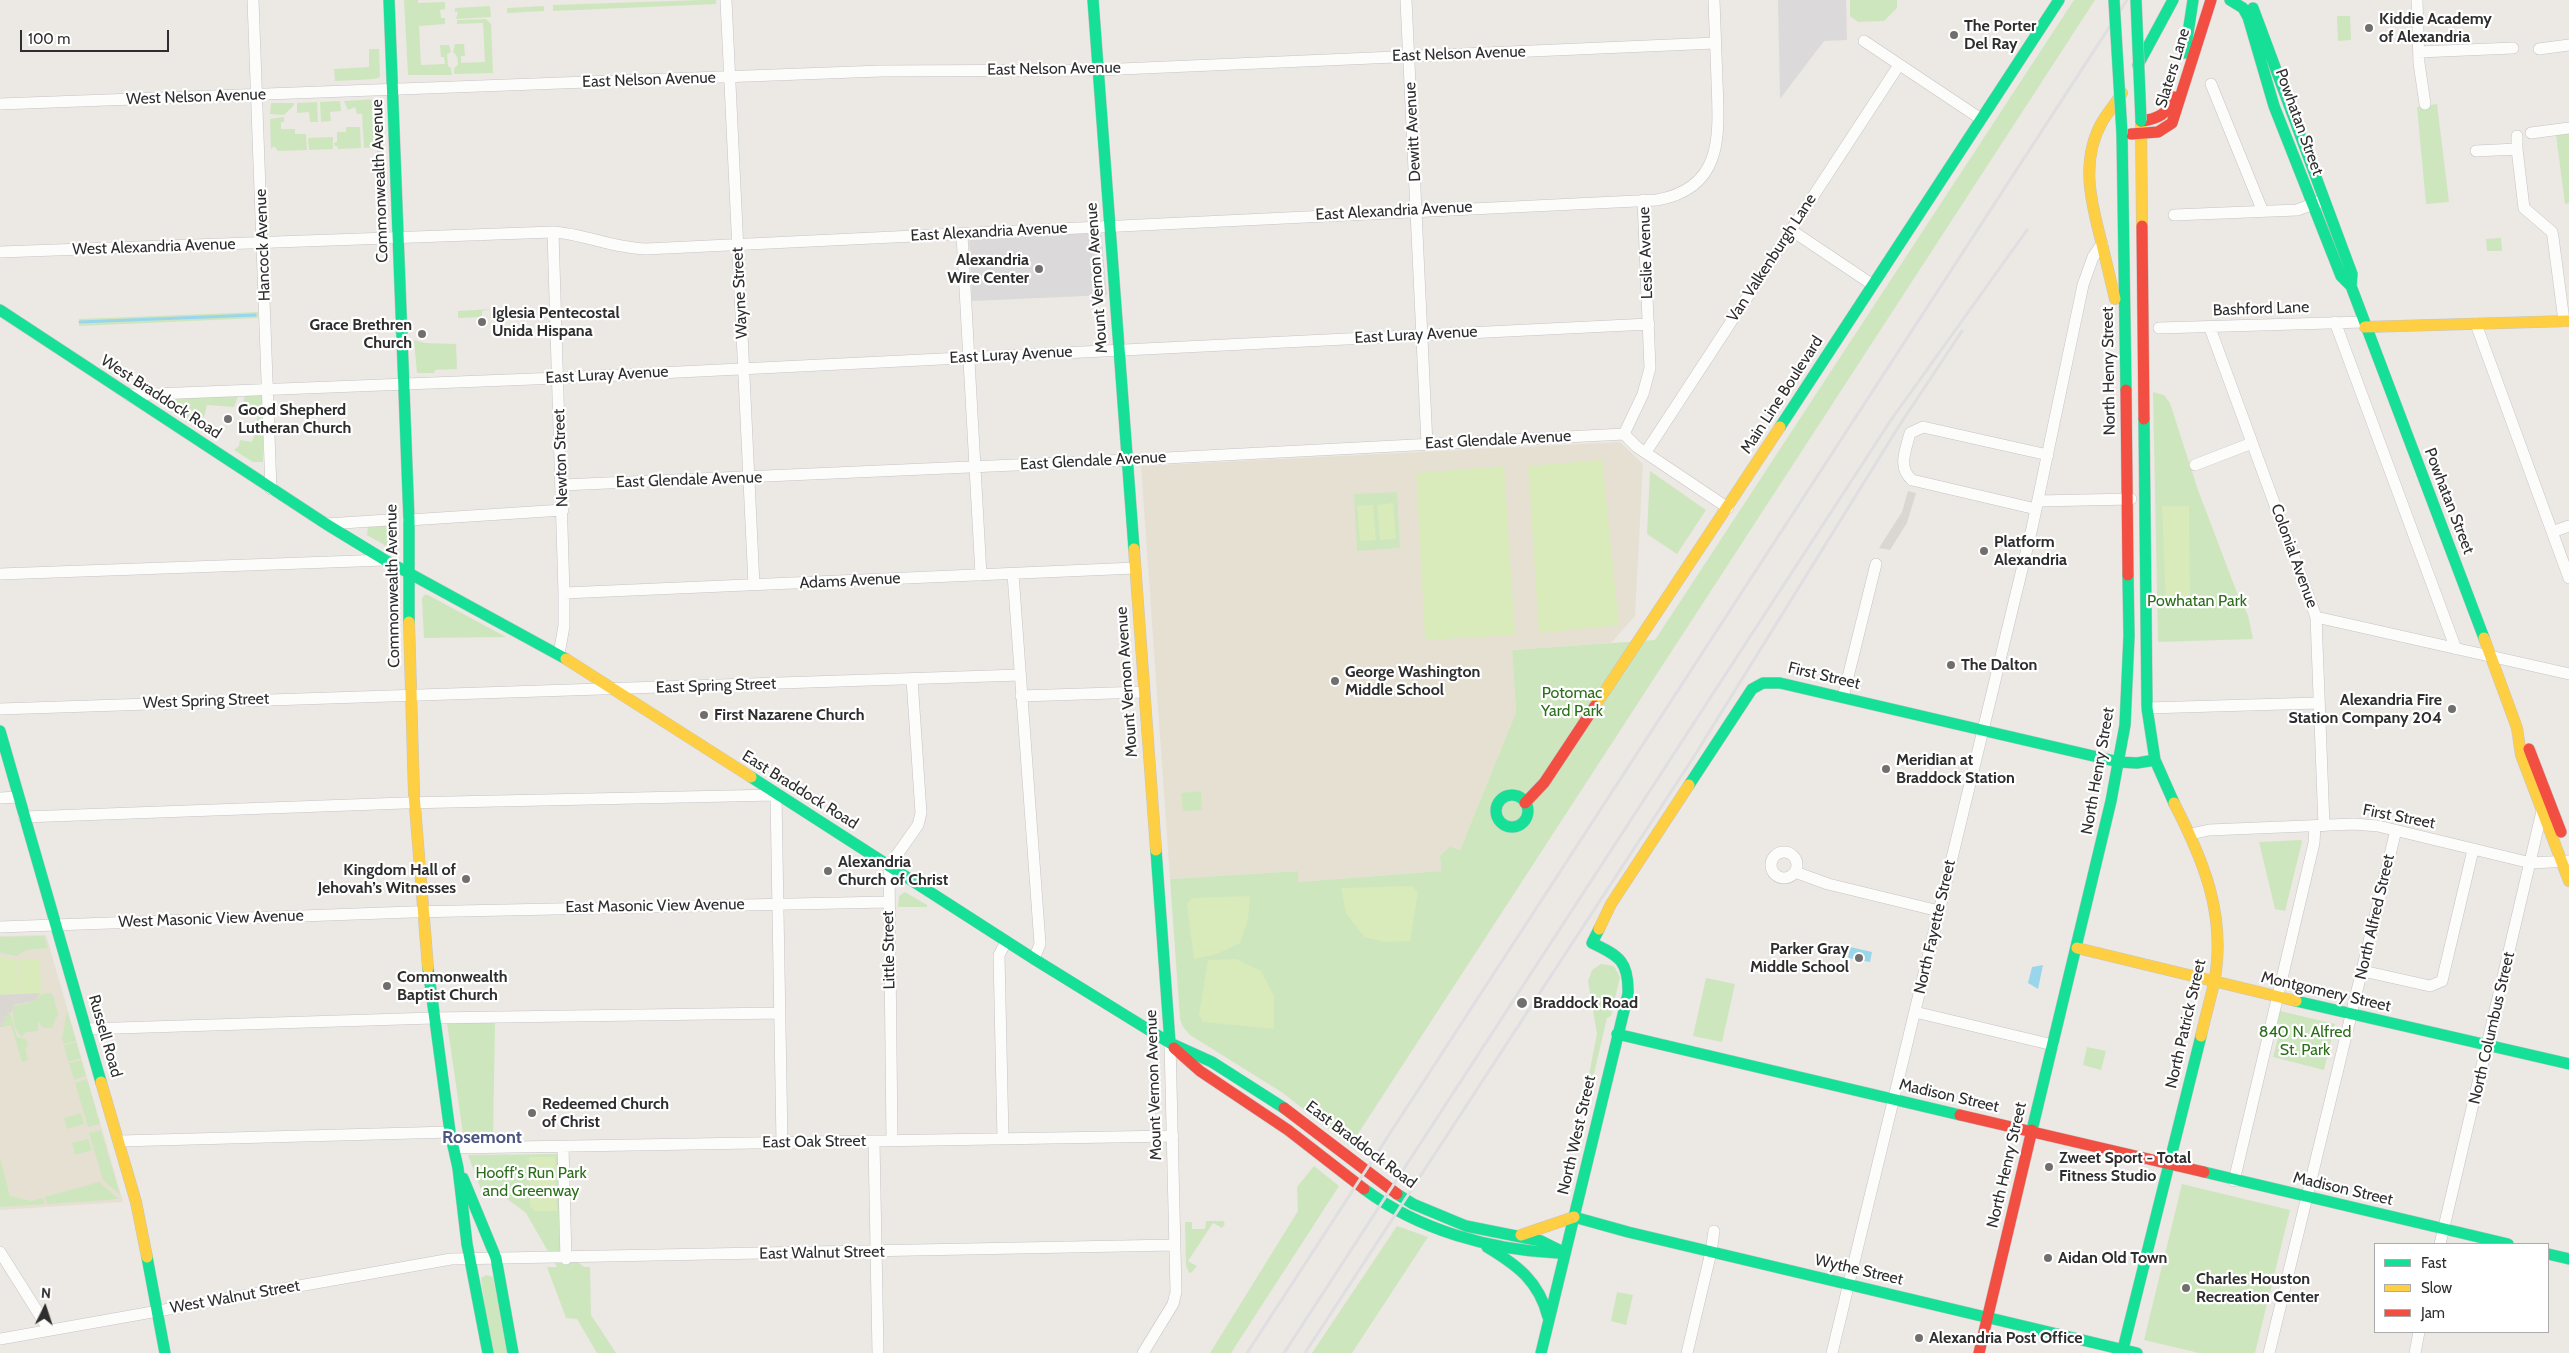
<!DOCTYPE html>
<meta charset="utf-8">
<style>
body{margin:0}
#map{position:relative;width:2569px;height:1353px;overflow:hidden;background:#ece8e4;font-family:Cabin,sans-serif}
canvas{display:block}
.legend{position:absolute;left:2374px;top:1243px;width:175px;height:90px;box-sizing:border-box;background:#fff;border:1px solid #ababab;margin:0;padding:6px 9px;list-style:none;font-size:15px;color:#2e2e2e}
.legend li{display:flex;align-items:center;gap:10px;height:25px}
.legend b{width:25px;border:1px solid #ababab}
.north{position:absolute;left:20px;top:1283px;width:50px;height:50px;-webkit-text-stroke:4px #fff;paint-order:stroke;rotate:4deg;font-size:14px;font-weight:700;line-height:20px;text-align:center;color:#2e2e2e}
.north::after{content:'';display:block;margin:auto;width:18px;height:22px;background:#2e2e2e;clip-path:polygon(50% 0,100% 100%,50% 72%,0 100%)}
.scale{position:absolute;left:20px;top:30px;width:149px;height:22px;box-sizing:border-box;border:2px solid #2e2e2e;border-top:0;padding-left:6px;font-size:15px;line-height:18px;white-space:nowrap;color:#2e2e2e;-webkit-text-stroke:4px #fff;paint-order:stroke}
</style>
<div id="map">
<canvas width="2569" height="1353"></canvas>
<ul class="legend">
<li><b style="height:6px;background:#16e098"></b>Fast</li>
<li><b style="height:6px;background:#ffcf43"></b>Slow</li>
<li><b style="height:6px;background:#f24e42"></b>Jam</li>
</ul>
<div class="north">N</div>
<div class="scale">100 m</div>
</div>
<script>
const c = document.querySelector('canvas').getContext('2d');
c.lineJoin = 'round';
function fillPath(path, color) { c.fillStyle = color; c.fill(path, 'evenodd'); }
function stroke(path, color, width, dash) { c.strokeStyle = color; c.lineWidth = width; c.lineCap = dash ? 'butt' : 'round'; c.setLineDash(dash || []); c.stroke(path); }
function write(font, color, halo, rows, align = 'center') {
  c.font = font + ' Cabin,sans-serif'; c.lineWidth = 4.5; c.setLineDash([]); c.textBaseline = 'middle'; c.strokeStyle = halo; c.fillStyle = color; for (const [text, x, y, turn = 0] of rows) {
    c.save(); c.translate(x, y); c.rotate((+turn || 0) * Math.PI / 180); c.textAlign = isNaN(turn) ? turn : align; if (halo) c.strokeText(text, 0, 0); c.fillText(text, 0, 0); c.restore();
  }
}
fillPath(new Path2D(`
 M 1778,0 L 1846,0 L 1847,40 L 1824,41 L 1780,99 Z
 M 1101,231 L 1107,295 L 972,301 L 969,238 Z`), '#dcd9db');
fillPath(new Path2D(`
 M 1620,442 L 1643,464 L 1635,616 L 1611,643 L 1512,650 L 1516,712 L 1460,850 L 1450,846 L 1440,856 L 1441,871 L 1298,882 L 1297,871 L 1170,879 L 1141,466 Z
 M 46,935 L 123,1202 L 0,1210 L 0,936 Z`), '#e6e0d3');
fillPath(new Path2D(`
 M 404,0 L 418,0 L 418,3 L 445,2 L 445,9 L 440,10 L 441,18 L 445,18 L 445,24 L 419,26 L 421,65 L 445,64 L 444,57 L 441,57 L 440,45 L 449,45 L 451,52 L 447,54 L 448,66 L 451,68 L 452,75 L 408,75 Z
 M 702,0 L 716,0 L 716,4 L 553,11 L 553,5 Z
 M 1850,0 L 1897,0 L 1897,8 L 1884,21 L 1858,22 L 1850,16 Z
 M 2074,0 L 2095,0 L 1350,1146 L 1283,1093 L 1190,1035 L 1183,1027 L 1180,1019 L 1170,879 L 1298,871 L 1298,882 L 1441,871 L 1440,856 L 1450,846 L 1460,850 L 1516,712 L 1512,650 L 1655,640 Z
 M 490,6 L 491,17 L 456,19 L 458,12 L 455,12 L 455,8 Z
 M 544,6 L 544,11 L 507,13 L 507,8 Z
 M 2337,16 L 2350,16 L 2351,40 L 2338,41 Z
 M 486,19 L 491,24 L 493,73 L 454,74 L 454,69 L 458,64 L 457,56 L 453,52 L 455,44 L 464,44 L 465,56 L 461,56 L 461,63 L 485,62 L 483,23 L 457,24 L 457,20 Z
 M 369,49 L 379,49 L 380,77 L 375,79 L 335,81 L 334,69 L 369,67 Z
 M 377,99 L 381,103 L 384,156 L 377,157 L 377,147 L 364,148 L 362,114 L 357,114 L 355,107 L 348,110 L 344,101 Z
 M 340,101 L 341,111 L 330,112 L 331,121 L 321,122 L 320,102 Z
 M 317,102 L 318,122 L 310,122 L 309,112 L 297,113 L 297,103 Z
 M 271,103 L 294,103 L 294,105 L 284,115 L 270,114 Z
 M 2437,104 L 2449,202 L 2426,204 L 2417,107 Z
 M 284,117 L 284,122 L 281,122 L 281,129 L 295,129 L 295,134 L 306,134 L 307,150 L 278,151 L 274,146 L 271,149 L 270,119 Z
 M 346,127 L 360,127 L 361,148 L 338,149 L 337,146 L 335,146 L 334,143 L 337,142 L 337,132 L 346,132 Z
 M 2569,133 L 2569,203 L 2565,204 L 2556,135 Z
 M 333,137 L 333,149 L 309,150 L 308,138 Z
 M 2501,238 L 2502,251 L 2487,251 L 2486,239 Z
 M 491,309 L 482,311 L 482,317 L 458,318 L 458,311 Z
 M 258,312 L 258,318 L 79,326 L 79,319 Z
 M 414,340 L 425,343 L 456,344 L 457,369 L 435,370 L 434,373 L 417,373 Z
 M 2153,392 L 2164,395 L 2170,403 L 2198,490 L 2239,598 L 2248,615 L 2253,639 L 2158,642 Z
 M 245,395 L 261,395 L 263,399 L 263,462 L 253,462 L 234,450 L 239,446 L 240,440 L 252,442 L 255,432 L 251,430 L 253,421 L 256,422 L 258,415 L 252,412 L 252,408 L 242,407 Z
 M 238,396 L 234,407 L 207,405 L 202,425 L 223,430 L 218,439 L 172,409 L 171,403 L 168,403 L 172,398 Z
 M 1650,471 L 1706,510 L 1677,554 L 1647,534 Z
 M 1397,492 L 1400,548 L 1357,551 L 1354,494 Z
 M 394,525 L 393,547 L 388,547 L 367,535 L 368,527 Z
 M 424,595 L 428,595 L 506,637 L 424,638 L 422,599 Z
 M 1201,791 L 1202,810 L 1183,811 L 1181,793 Z
 M 2301,840 L 2302,842 L 2285,911 L 2275,909 L 2259,842 Z
 M 905,892 L 927,905 L 927,907 L 898,907 L 899,896 Z
 M 44,936 L 48,948 L 27,950 L 16,956 L 0,953 L 0,937 Z
 M 1601,964 L 1614,966 L 1620,977 L 1611,1016 L 1607,1018 L 1585,1112 L 1582,1110 L 1597,1034 L 1588,981 L 1592,970 Z
 M 1706,978 L 1735,984 L 1722,1042 L 1693,1036 Z
 M 50,993 L 53,995 L 58,1014 L 52,1028 L 43,1028 L 38,1021 L 38,1031 L 26,1032 L 22,1037 C 14,1031 12,1016 13,1006 L 29,1003 L 43,994 Z
 M 67,1011 L 76,1041 L 63,1044 L 62,1039 Z
 M 2280,1011 L 2335,1024 L 2324,1070 L 2273,1057 L 2281,1027 L 2277,1021 Z
 M 7,1012 L 10,1012 L 17,1037 L 26,1039 L 28,1046 L 25,1048 L 28,1060 L 22,1062 L 11,1025 L 2,1027 L 1,1023 L 5,1022 L 4,1017 L 7,1016 Z
 M 495,1022 L 493,1139 L 464,1140 L 447,1023 Z
 M 76,1042 L 81,1058 L 68,1062 L 64,1045 Z
 M 2087,1047 L 2106,1051 L 2101,1070 L 2083,1065 Z
 M 81,1060 L 86,1076 L 74,1080 L 69,1063 Z
 M 87,1079 L 100,1124 L 88,1127 L 75,1083 Z
 M 81,1113 L 84,1124 L 67,1129 L 64,1118 Z
 M 101,1130 L 120,1195 L 103,1180 L 89,1133 Z
 M 88,1139 L 92,1150 L 75,1155 L 72,1143 Z
 M 558,1154 L 560,1249 L 584,1267 L 590,1267 L 591,1315 L 616,1353 L 597,1353 L 577,1319 L 566,1318 L 547,1267 L 557,1267 L 526,1213 L 498,1192 L 483,1195 L 468,1155 Z
 M 0,1158 L 10,1196 L 32,1201 L 43,1198 L 45,1204 L 0,1207 Z
 M 1314,1166 L 1339,1186 L 1231,1353 L 1210,1353 L 1298,1211 L 1297,1187 Z
 M 99,1182 L 119,1199 L 47,1204 L 45,1197 Z
 M 2182,1184 L 2290,1210 L 2255,1353 L 2199,1353 L 2144,1340 Z
 M 1206,1221 L 1223,1221 L 1225,1224 L 1222,1228 L 1213,1223 L 1188,1261 L 1197,1266 L 1192,1272 L 1189,1273 L 1186,1265 L 1185,1222 L 1192,1222 L 1192,1229 L 1205,1229 Z
 M 1397,1226 L 1428,1237 L 1352,1353 L 1312,1353 Z
 M 486,1275 L 493,1277 L 509,1353 L 491,1353 L 481,1278 Z
 M 1617,1292 L 1633,1295 L 1626,1325 L 1611,1321 Z`), '#cee6be');
fillPath(new Path2D(`
 M 1602,460 L 1619,625 L 1539,633 L 1528,466 Z
 M 1504,466 L 1515,635 L 1425,640 L 1416,473 Z
 M 1393,503 L 1396,539 L 1380,540 L 1377,505 Z
 M 1373,505 L 1376,540 L 1360,541 L 1357,506 Z
 M 2162,506 L 2189,506 L 2190,604 L 2166,605 Z
 M 1412,886 L 1418,892 L 1410,941 L 1385,942 L 1364,937 L 1346,913 L 1341,888 Z
 M 1250,896 L 1248,919 L 1240,943 L 1217,954 L 1194,959 L 1187,904 L 1192,898 Z
 M 0,957 L 18,960 L 19,994 L 0,995 Z
 M 40,959 L 41,993 L 20,994 L 19,960 Z
 M 1236,959 L 1261,971 L 1274,996 L 1274,1029 L 1203,1022 L 1199,1015 L 1208,960 Z
 M 529,1157 L 555,1157 L 557,1211 L 535,1211 L 530,1206 Z`), '#d9eabb');
fillPath(new Path2D(`
 M 1908,491 L 1916,493 L 1907,523 L 1890,550 L 1879,548 L 1902,512 Z
 M 41,993 L 34,1001 L 13,1005 L 12,1012 L 7,1013 L 7,1016 L 4,1017 L 5,1022 L 1,1023 L 2,1027 L 0,1027 L 0,995 Z`), '#dad6d2');
fillPath(new Path2D(`
 M 1850,947 L 1872,952 L 1870,962 L 1848,958 Z
 M 2043,965 L 2038,989 L 2028,983 L 2032,967 Z`), '#99d6ec');
stroke(new Path2D(`
 M 80,322 L 255,315`), '#99d6ec', 3);
const street = new Path2D(`
 M 253,0 L 271,489
 M 726,0 L 754,585
 M 1406,0 L 1427,444
 M 2417,0 L 2419,63 L 2425,104
 M 1864,41 L 1981,119
 M 2539,49 L 2569,45
 M 2419,52 L 2513,48
 M 2211,84 L 2263,212
 M 0,104 L 881,71 L 1098,70 L 1715,43
 M 2531,133 L 2569,128
 M 2517,136 L 2517,149
 M 2476,151 L 2517,149 L 2524,208 L 2552,232 L 2553,237 L 2564,321
 M 2174,215 L 2297,210 L 2319,202
 M 1791,230 L 1873,285
 M 553,232 L 564,593 L 564,626 L 559,654
 M 962,235 L 981,575
 M 0,252 L 553,232 C 585,234 613,248 646,249 L 1657,200 C 1724,188 1719,135 1717,81 C 1716,54 1715,27 1714,0
 M 2335,322 L 2456,649
 M 2476,324 L 2569,578
 M 2159,328 L 2363,322
 M 2210,328 L 2316,617 L 2324,826
 M 129,395 L 558,378 L 1649,324
 M 1624,434 L 1637,447 L 1728,508
 M 1646,452 L 1899,65
 M 2195,465 L 2252,443
 M 562,485 L 1128,460 L 1624,434 L 1643,394 L 1650,368 L 1643,200
 M 2038,501 L 2131,499
 M 2036,509 L 1912,480 C 1897,467 1906,450 1910,433 L 1923,427 L 2048,455
 M 409,520 L 563,510
 M 326,524 L 389,520
 M 2552,532 L 2569,526
 M 0,574 L 385,560
 M 1013,574 L 1040,944 L 1034,959
 M 564,593 L 1135,568
 M 2316,617 L 2569,674
 M 1021,696 L 1143,692
 M 1843,697 L 1876,564
 M 2147,708 L 2318,703
 M 0,709 L 1020,675
 M 0,798 L 18,797
 M 24,817 L 404,803 L 776,795 L 782,1143
 M 2191,834 L 2209,830 L 2354,824 L 2378,826 L 2531,863 L 2569,861
 M1771 865a13 13 0 1 1 26 0a13 13 0 1 1-26 0Z
 M 1795,872 L 1828,884 L 1939,911
 M 0,927 L 411,912 L 888,902
 M 2363,971 L 2430,986 L 2442,981 L 2473,850
 M 1915,1012 L 2053,1045
 M 86,1029 L 433,1018 L 779,1013
 M 1003,1139 L 999,955 L 1006,942
 M 892,1140 L 889,866 L 918,825 L 921,813 L 912,679
 M 120,1141 L 450,1132
 M 874,1141 L 878,1353
 M 563,1147 L 566,1259
 M 454,1148 L 1173,1136
 M 2234,1181 L 2314,843 L 2315,826
 M 2440,1244 L 2542,811
 M 0,1252 L 49,1330
 M 0,1339 L 451,1259 L 1174,1245
 M 1143,1353 L 1173,1304 L 1176,1292 L 1170,1043
 M 1687,1353 L 1711,1252 L 1714,1231
 M 1832,1353 L 2032,528 L 2083,285 L 2093,257 L 2102,244
 M 2269,1353 L 2396,830
 M 2415,1353 L 2419,1332`);
const fast = new Path2D(`
 M 389,0 L 409,520 L 409,622
 M 1093,0 L 1134,549
 M 2230,0 L 2243,8 L 2248,17 L 2274,106 L 2341,276 L 2351,286 L 2484,638
 M 2253,8 L 2352,274 L 2351,286
 M 2185,53 L 2193,0
 M 2138,65 L 2173,0
 M 2122,134 L 2126,390
 M 0,310 L 326,524 L 385,560 L 566,659
 M 2144,419 L 2147,708 L 2155,760 L 2174,803
 M 1780,427 L 2059,0
 M 0,731 L 101,1082
 M 751,777 L 1034,959 L 1170,1043 L 1212,1062 L 1284,1108
 M 1689,785 L 1752,689 L 1763,683 L 1780,683 L 2119,762 L 2137,763 L 2155,760
 M1496 811a16 16 0 1 1 32 0a16 16 0 1 1-32 0Z
 M 1156,850 L 1170,1043
 M 428,968 L 450,1132 L 458,1168 L 467,1244 L 488,1353
 M 2296,1001 L 2569,1064
 M 1617,1034 L 1960,1115
 M 2032,1130 L 2111,801 L 2125,725 L 2129,636 L 2128,575
 M 2204,1172 L 2508,1244
 M 463,1178 L 496,1258 L 513,1353
 M 1364,1189 C 1419,1230 1490,1250 1558,1253
 M 1397,1194 L 1413,1204 L 1466,1226 L 1541,1241 L 1565,1253
 M 1574,1217 L 1628,1232 L 2137,1353
 M 1487,1247 C 1517,1265 1539,1281 1548,1317
 M 2548,1254 L 2569,1259
 M 147,1257 L 165,1353
 M 1541,1353 L 1628,994 C 1629,962 1620,956 1592,943 L 1599,929
 M 2122,1353 L 2201,1036`);
const slow = new Path2D(`
 M 2141,121 L 2142,226
 M 2102,244 C 2091,203 2080,161 2102,122 C 2108,112 2116,103 2122,93
 M 2102,244 L 2115,299
 M 2365,327 L 2569,321
 M 1134,549 L 1156,850
 M 409,622 L 414,794 L 428,968
 M 2484,638 L 2517,728 L 2521,755 L 2569,881
 M 566,659 L 751,777
 M 1595,706 L 1780,427
 M 2174,803 C 2204,861 2227,917 2214,983 C 2210,1001 2205,1018 2201,1036
 M 1599,929 L 1611,904 L 1689,785
 M 2077,948 L 2296,1001
 M 101,1082 L 136,1202 L 147,1257
 M 1521,1235 L 1574,1217`);
const jam = new Path2D(`
 M 2141,121 C 2158,119 2168,114 2174,97
 M 2131,134 L 2158,132 L 2172,123 L 2211,0
 M 2142,226 L 2144,419
 M 2126,390 L 2128,575
 M 2529,749 L 2561,832
 M 1525,803 L 1544,783 L 1595,706
 M 1174,1048 L 1200,1071 L 1288,1130 L 1364,1189
 M 1284,1108 L 1397,1194
 M 1960,1115 L 2204,1172
 M 1979,1353 L 2032,1130`);
stroke(street, '#c5c4c5', 12);
stroke(fast, '#c5c4c5', 12);
stroke(slow, '#c5c4c5', 12);
stroke(jam, '#c5c4c5', 12);
stroke(street, '#fcfcfb', 11);
stroke(fast, '#16e098', 11);
stroke(slow, '#ffcf43', 11);
stroke(jam, '#f24e42', 11);
stroke(new Path2D(`
 M 1247,1353 L 2127,0
 M 1284,1353 L 1891,420 L 2027,230
 M 1305,1353 L 1693,758 L 1899,426 L 1962,331`), '#dfdfe1', 3);
const fastBridge = new Path2D(`
 M 2114,0 L 2122,134
 M 2136,0 L 2141,121`);
stroke(fastBridge, '#c6c5c4', 12, []);
stroke(fastBridge, '#16e098', 11);
for (const [x, y, r, color] of [
 [2369,28,5,"#706f6e"],
 [1954,35,5,"#706f6e"],
 [1039,269,5,"#706f6e"],
 [482,322,5,"#706f6e"],
 [422,334,5,"#706f6e"],
 [228,419,5,"#706f6e"],
 [1984,551,5,"#706f6e"],
 [1951,665,5,"#706f6e"],
 [1335,681,5,"#706f6e"],
 [2452,709,5,"#706f6e"],
 [704,715,5,"#706f6e"],
 [1886,769,5,"#706f6e"],
 [828,871,5,"#706f6e"],
 [466,879,5,"#706f6e"],
 [1859,958,5,"#706f6e"],
 [387,986,5,"#706f6e"],
 [1522,1003,6,"#706f6e"],
 [532,1113,5,"#706f6e"],
 [2049,1167,5,"#706f6e"],
 [2048,1258,5,"#706f6e"],
 [2186,1288,5,"#706f6e"],
 [1919,1338,5,"#706f6e"]
]) { const dot = new Path2D(); dot.arc(x, y, r, 0, 2 * Math.PI); c.fillStyle = color; c.fill(dot); stroke(dot, '#fff', 2); }
write('bold 16px', '#2e2e2e', '#fff', [
 ["Kiddie Academy",2379,19],
 ["of Alexandria",2379,37],
 ["The Porter",1964,26],
 ["Del Ray",1964,44],
 ["Alexandria",1029,260,"right"],
 ["Wire Center",1029,278,"right"],
 ["Iglesia Pentecostal",492,313],
 ["Unida Hispana",492,331],
 ["Grace Brethren",412,325,"right"],
 ["Church",412,343,"right"],
 ["Good Shepherd",238,410],
 ["Lutheran Church",238,428],
 ["Platform",1994,542],
 ["Alexandria",1994,560],
 ["The Dalton",1961,665],
 ["George Washington",1345,672],
 ["Middle School",1345,690],
 ["Alexandria Fire",2442,700,"right"],
 ["Station Company 204",2442,718,"right"],
 ["First Nazarene Church",714,715],
 ["Meridian at",1896,760],
 ["Braddock Station",1896,778],
 ["Alexandria",838,862],
 ["Church of Christ",838,880],
 ["Kingdom Hall of",456,870,"right"],
 ["Jehovah’s Witnesses",456,888,"right"],
 ["Parker Gray",1849,949,"right"],
 ["Middle School",1849,967,"right"],
 ["Commonwealth",397,977],
 ["Baptist Church",397,995],
 ["Braddock Road",1533,1003],
 ["Redeemed Church",542,1104],
 ["of Christ",542,1122],
 ["Zweet Sport - Total",2059,1158],
 ["Fitness Studio",2059,1176],
 ["Aidan Old Town",2058,1258],
 ["Charles Houston",2196,1279],
 ["Recreation Center",2196,1297],
 ["Alexandria Post Office",1929,1338]
], 'left');
write('16px', '#2e2e2e', '#fff', [
 ["East Nelson Avenue",1459,54,-2],
 ["Slaters Lane",2173,68,-73],
 ["East Nelson Avenue",1054,69,-1],
 ["East Nelson Avenue",649,80,-2],
 ["West Nelson Avenue",196,97,-2],
 ["Powhatan Street",2299,122,70],
 ["Dewitt Avenue",1413,132,-93],
 ["Commonwealth Avenue",380,181,-92],
 ["East Alexandria Avenue",1394,211,-3],
 ["East Alexandria Avenue",989,232,-3],
 ["Hancock Avenue",263,245,-92],
 ["West Alexandria Avenue",154,247,-2],
 ["Leslie Avenue",1646,253,-92],
 ["Van Valkenburgh Lane",1772,258,-57],
 ["Mount Vernon Avenue",1097,278,-94],
 ["Wayne Street",740,293,-93],
 ["Bashford Lane",2261,309,-2],
 ["East Luray Avenue",1416,335,-3],
 ["East Luray Avenue",1011,355,-3],
 ["North Henry Street",2109,371,-91],
 ["East Luray Avenue",607,375,-3],
 ["Main Line Boulevard",1782,395,-57],
 ["West Braddock Road",161,397,33],
 ["East Glendale Avenue",1498,440,-3],
 ["Newton Street",561,458,-92],
 ["East Glendale Avenue",1093,461,-3],
 ["East Glendale Avenue",689,480,-2],
 ["Powhatan Street",2449,501,69],
 ["Colonial Avenue",2294,556,70],
 ["Adams Avenue",850,581,-3],
 ["Commonwealth Avenue",393,586,-91],
 ["First Street",1824,676,13],
 ["Mount Vernon Avenue",1127,682,-94],
 ["East Spring Street",716,686,-2],
 ["West Spring Street",206,701,-2],
 ["North Henry Street",2098,771,-80],
 ["East Braddock Road",800,790,32],
 ["First Street",2399,817,11],
 ["East Masonic View Avenue",655,906,-1],
 ["North Alfred Street",2375,917,-77],
 ["West Masonic View Avenue",211,919,-2],
 ["North Fayette Street",1935,927,-77],
 ["Little Street",889,950,-91],
 ["Montgomery Street",2326,992,13],
 ["North Patrick Street",2186,1024,-77],
 ["North Columbus Street",2492,1028,-77],
 ["Russell Road",105,1036,74],
 ["Mount Vernon Avenue",1154,1085,-92],
 ["Madison Street",1949,1096,13],
 ["North West Street",1577,1135,-77],
 ["East Oak Street",814,1142,-1],
 ["East Braddock Road",1361,1145,37],
 ["North Henry Street",2007,1165,-77],
 ["Madison Street",2343,1189,13],
 ["East Walnut Street",822,1253,-1],
 ["Wythe Street",1859,1270,13],
 ["West Walnut Street",235,1297,-10]
]);
write('16px', '#2c6e1b', '#fff', [
 ["Powhatan Park",2197,601],
 ["Potomac",1572,693],
 ["Yard Park",1572,711],
 ["840 N. Alfred",2305,1032],
 ["St. Park",2305,1050],
 ["Hooff's Run Park",531,1173],
 ["and Greenway",531,1191]
]);
write('bold 18px', '#4d5680', '#fff', [
 ["Rosemont",482,1138]
]);
</script>
